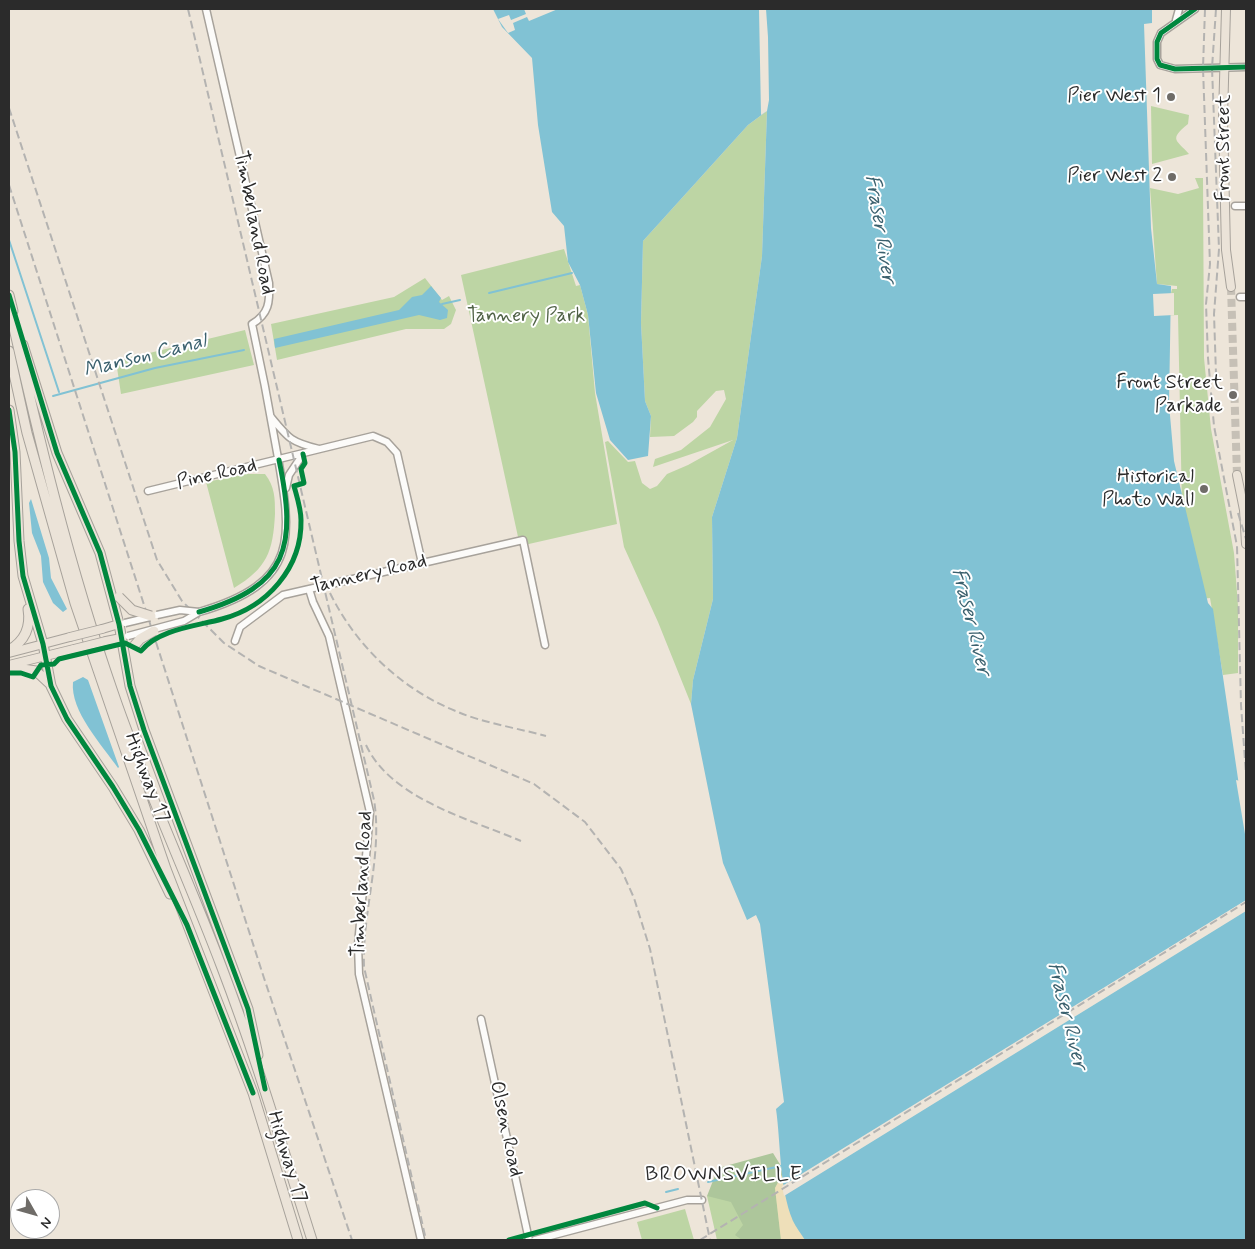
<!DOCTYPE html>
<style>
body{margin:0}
#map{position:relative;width:1255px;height:1249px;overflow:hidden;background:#ede5d9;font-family:Mynerve,sans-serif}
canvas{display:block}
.frame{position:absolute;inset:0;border:10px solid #2b2b2b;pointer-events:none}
.north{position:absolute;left:10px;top:1189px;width:50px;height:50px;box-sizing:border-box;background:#fff;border:1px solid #aaa;border-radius:50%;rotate:128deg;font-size:14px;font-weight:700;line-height:20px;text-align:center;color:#2b2b2b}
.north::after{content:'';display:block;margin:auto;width:18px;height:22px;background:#6f6c68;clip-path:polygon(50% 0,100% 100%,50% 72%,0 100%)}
</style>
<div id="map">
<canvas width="1255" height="1249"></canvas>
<div class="frame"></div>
<div class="north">N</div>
</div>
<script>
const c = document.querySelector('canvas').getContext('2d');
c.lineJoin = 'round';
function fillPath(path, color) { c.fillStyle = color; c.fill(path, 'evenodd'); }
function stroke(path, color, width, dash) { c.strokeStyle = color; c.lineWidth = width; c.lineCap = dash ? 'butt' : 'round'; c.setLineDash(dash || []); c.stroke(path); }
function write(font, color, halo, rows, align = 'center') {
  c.font = font + ' Mynerve,sans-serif'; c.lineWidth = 4; c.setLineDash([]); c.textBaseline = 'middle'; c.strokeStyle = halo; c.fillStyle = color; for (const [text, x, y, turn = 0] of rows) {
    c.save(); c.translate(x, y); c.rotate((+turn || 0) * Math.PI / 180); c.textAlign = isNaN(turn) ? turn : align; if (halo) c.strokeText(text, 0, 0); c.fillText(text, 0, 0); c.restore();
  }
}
fillPath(new Path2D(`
 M 1151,106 L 1189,115 L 1188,124 C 1168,140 1177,140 1189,154 L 1152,164 Z
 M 767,111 L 762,256 L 737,438 L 712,517 L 713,599 L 693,680 L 691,704 L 658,622 L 624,547 L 605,442 L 608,441 L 628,462 L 635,461 L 642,483 L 650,489 L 657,486 L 667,474 L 688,465 L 733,440 L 653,467 L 655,459 L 681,450 L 710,427 L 726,399 L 724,390 L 716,391 L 697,411 L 697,417 L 693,422 L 674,436 L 650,437 L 651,416 L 645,401 L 641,323 L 643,241 L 748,125 Z
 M 1195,178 L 1203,178 L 1204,358 L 1211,429 L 1234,553 L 1238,606 L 1238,673 L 1223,675 L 1210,598 L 1184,601 L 1178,315 L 1154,316 L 1171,293 L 1172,289 L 1177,289 L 1177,286 L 1157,284 L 1150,188 L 1178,194 L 1199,188 Z
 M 564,249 L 576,286 L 580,285 L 588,315 L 595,393 L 617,524 L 520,546 L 461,275 Z
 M 425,278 L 442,300 L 449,296 L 456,310 L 451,324 L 444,329 L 406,329 L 277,360 L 271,324 L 394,297 Z
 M 245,330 L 254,365 L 121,394 L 116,361 Z
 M 247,474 L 265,474 C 275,487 275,498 275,514 C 273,552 267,568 234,588 L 206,482 Z
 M 782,1175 L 793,1221 L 805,1240 L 717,1240 L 707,1196 Z
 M 685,1209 L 694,1240 L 642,1240 L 637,1222 Z`), '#bdd5a4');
fillPath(new Path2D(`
 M 773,1153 L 781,1166 L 782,1175 L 775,1188 L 781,1240 L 742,1240 L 735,1235 L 743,1225 L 731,1202 L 707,1196 L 718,1168 Z`), '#adc69b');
fillPath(new Path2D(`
 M 782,1175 L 793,1221 L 805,1240 L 781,1240 L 775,1188 Z`), '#eedfb9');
fillPath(new Path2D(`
 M 493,9 L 1152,9 L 1152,23 L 1144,24 L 1151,228 L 1157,284 L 1171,286 L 1169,404 L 1174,461 L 1208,603 L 1213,609 L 1246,833 L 1246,1240 L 805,1240 C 801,1234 796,1227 793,1221 C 779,1187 781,1145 776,1109 L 784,1102 L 760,924 L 756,915 L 747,920 L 723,863 L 691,704 L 693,680 L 713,599 L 712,517 L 737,438 L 762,256 L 767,111 L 748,125 L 643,241 L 641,323 L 645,401 L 651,416 L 648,456 L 628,460 L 610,440 L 596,393 L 588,315 L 580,285 L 568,262 L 564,226 L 552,212 L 538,125 L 532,58 L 502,27 Z
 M 431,286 L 441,298 L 439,302 L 448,310 L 447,318 L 440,320 L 419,315 L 275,348 L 274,339 L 399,310 L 412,297 L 422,295 Z
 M 31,499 L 49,558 L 51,578 L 67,609 L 63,612 L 53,603 L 43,582 L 41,556 L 32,533 L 29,503 Z
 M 83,677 L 88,680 L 119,767 L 118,768 C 102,745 70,711 73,682 Z`), '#81c2d4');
fillPath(new Path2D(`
 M 524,9 L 558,9 L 529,21 L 527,17 L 513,23 L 515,30 L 508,33 L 498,19 L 509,15 L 511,20 L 526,14 Z
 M 759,9 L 766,9 L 768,37 L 769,100 L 767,111 L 761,115 Z
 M 1174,293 L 1174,315 L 1154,316 L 1153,294 Z
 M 1236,780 L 1240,781 L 1246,819 L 1246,840 Z
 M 1246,900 L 1246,911 L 784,1196 L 782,1186 Z`), '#ede5d9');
stroke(new Path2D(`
 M 9,240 L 59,392
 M 489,293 L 572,273
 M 442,304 L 460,300
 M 53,396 L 155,368 L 244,350
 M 708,1182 L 781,1166
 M 666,1192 L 678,1189`), '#81c2d4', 2);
stroke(new Path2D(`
 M 1231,287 L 1237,475`), '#c6c0b6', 8, [8, 4]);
const minor = new Path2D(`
 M 1195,9 L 1161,33 L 1157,42 L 1157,59 L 1160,65 L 1175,69 L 1246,67
 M 1176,20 L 1179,9
 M 1235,206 L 1246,206
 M 1240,297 L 1246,297
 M 271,417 C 289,439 291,442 319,449
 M 286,488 L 289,475 L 303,454
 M 148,491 L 373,436 L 387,442 L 397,453 L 422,563
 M 309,589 L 313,602 L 329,636 L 370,812 L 358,945 L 359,974 L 421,1240
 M 199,612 C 302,582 292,537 276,447 C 269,406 261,365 252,324 C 269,314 270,302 269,283 L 206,9
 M 235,641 L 240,627 L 283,595 L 523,540 L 545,645
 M 481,1019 L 529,1240
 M 535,1240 L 687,1200 L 702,1200`);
const major = new Path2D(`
 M 1226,9 L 1223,117 L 1226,250 L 1231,287
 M 1237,475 L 1244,510 L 1246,544
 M 102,629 L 119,624
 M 106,641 L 121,638
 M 9,653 L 70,637
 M 9,665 L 74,649`);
const highway = new Path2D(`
 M 9,295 L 13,311
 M 9,306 C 38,436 69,566 113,692 C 145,786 187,875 222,968 C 256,1057 283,1149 312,1240
 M 23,345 L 57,453 L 100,553 L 119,624 L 130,686 L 144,730 L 248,1009 L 258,1055
 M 9,351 L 27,433 L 75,603 L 166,869 L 253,1093 L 298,1240
 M 9,410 L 15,452 L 19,541 L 23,576 L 43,644 L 51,686 L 67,719 L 113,787 L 139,830 L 170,894
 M 9,650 C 25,641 31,627 28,609
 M 9,667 L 36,671 L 51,685`);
stroke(minor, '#a7a29b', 9);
stroke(major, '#a7a29b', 10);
stroke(highway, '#a7a29b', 11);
stroke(minor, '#fcfbf9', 6);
stroke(major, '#ebe3d8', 8);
stroke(highway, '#ebe3d8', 9);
stroke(new Path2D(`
 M 188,9 L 374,800 C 383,855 362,911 364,967 L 426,1240
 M 1205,9 L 1203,68 L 1210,264 L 1206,304 L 1208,358 L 1214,426 L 1237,546 L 1241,705 L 1246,774
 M 1216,9 L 1212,68 L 1219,249 L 1214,314 L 1216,374
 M 9,108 L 157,560 L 182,601 L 224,643 L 259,666 L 534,784 L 585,822 L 621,869 L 634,898 L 650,949 L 710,1240
 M 9,185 L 264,978 L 352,1240
 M 1238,513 L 1246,539
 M 330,593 C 356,646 402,690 458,712 C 484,723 517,728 546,736
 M 366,745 C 391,799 470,819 521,841
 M 700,1240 L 1246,902`), '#b4b3b1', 2, [8, 4]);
const minorBridge = new Path2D(`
 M 157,615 L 180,610 L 199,612
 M 125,623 L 150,617
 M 128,636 L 184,621 L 199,612`);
const majorBridge = new Path2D(`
 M 70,637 L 102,629
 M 74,649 L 106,641`);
const highwayBridge = new Path2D(`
 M 119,597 L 132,610 L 151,616
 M 134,646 L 140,639 L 154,631`);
stroke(minorBridge, '#a7a29b', 9, []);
stroke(majorBridge, '#a7a29b', 10, []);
stroke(highwayBridge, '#a7a29b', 11, []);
stroke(minorBridge, '#fcfbf9', 6);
stroke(majorBridge, '#ebe3d8', 8);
stroke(highwayBridge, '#ebe3d8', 9);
stroke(new Path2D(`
 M 1195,9 L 1161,33 L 1157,42 L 1157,59 L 1160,65 L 1175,69 L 1246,67
 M 9,295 L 57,453 L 100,553 L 119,624 L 130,686 L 144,730 L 248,1009 L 265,1089
 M 9,410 L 15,452 L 19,541 L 23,576 L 43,644 L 51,686 L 67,719 L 113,787 L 139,830 L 187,925 L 253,1093
 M 199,612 C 289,586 297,546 279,460
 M 9,673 L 21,673 L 33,677 L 41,665 L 54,664 L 59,659 L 125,643 L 141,651 C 159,629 197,626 222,619 C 267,607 302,568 301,520 C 301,509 297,497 294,486 L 304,483 L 301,469 L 305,463 L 303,454
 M 509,1240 L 645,1203 L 657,1208`), '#00873e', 5);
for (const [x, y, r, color] of [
 [1171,97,5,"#6f6c68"],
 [1172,177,5,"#6f6c68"],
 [1233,395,5,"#6f6c68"],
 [1204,489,5,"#6f6c68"]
]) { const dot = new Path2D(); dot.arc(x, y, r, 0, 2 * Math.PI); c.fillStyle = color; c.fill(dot); stroke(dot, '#fff', 2); }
write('20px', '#2b2b2b', '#fff', [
 ["Pier West 1",1161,97],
 ["Pier West 2",1162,177],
 ["Front Street",1223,384],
 ["Parkade",1223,407],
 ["Historical",1194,478],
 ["Photo Wall",1194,501]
], 'right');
write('20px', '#2b2b2b', '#fff', [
 ["Front Street",1225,148,-90],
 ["Timberland Road",253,223,79],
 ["Pine Road",217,475,-13],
 ["Tannery Road",369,575,-13],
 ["Highway 17",146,778,69],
 ["Timberland Road",363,884,-87],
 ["Olsen Road",505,1129,78],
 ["Highway 17",286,1157,73]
]);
write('20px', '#506246', '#fff', [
 ["Tannery Park",526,317]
]);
write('italic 21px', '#3b616e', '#fff', [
 ["Fraser River",879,229,81],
 ["Manson Canal",145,357,-14],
 ["Fraser River",970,622,76],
 ["Fraser River",1066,1016,76]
]);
c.letterSpacing = '1px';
write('21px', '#2b2b2b', '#fff', [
 ["BROWNSVILLE",724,1176]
]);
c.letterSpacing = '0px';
</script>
